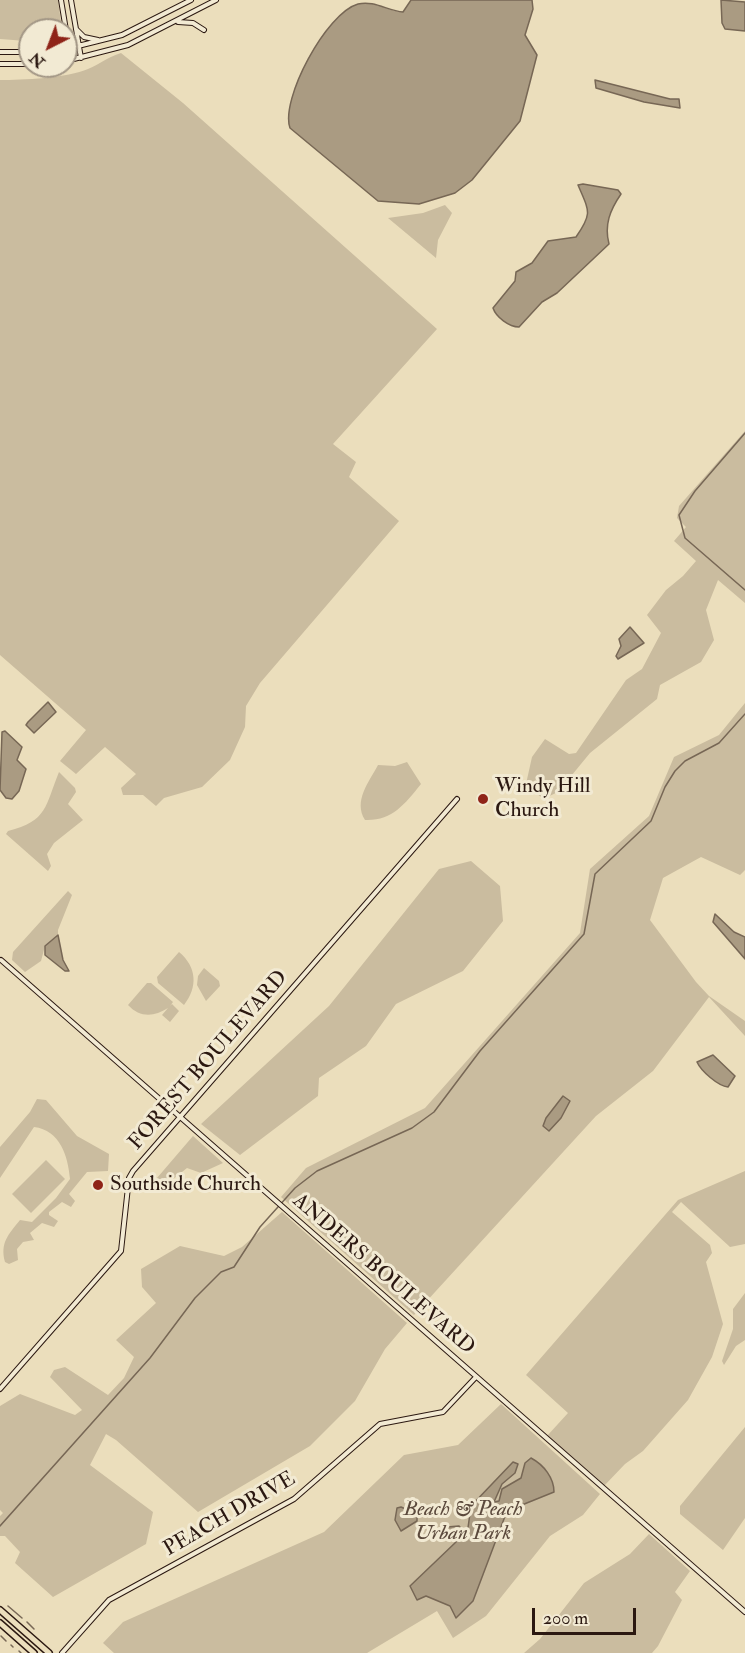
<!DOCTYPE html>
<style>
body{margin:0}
#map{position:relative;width:745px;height:1653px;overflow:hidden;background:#ebdebc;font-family:"IM FELL Double Pica",serif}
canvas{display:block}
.north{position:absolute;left:18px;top:18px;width:60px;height:60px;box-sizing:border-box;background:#f2ead3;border:2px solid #a29685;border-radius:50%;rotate:222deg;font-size:16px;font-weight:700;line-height:24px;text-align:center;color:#2b1811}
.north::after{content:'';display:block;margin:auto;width:21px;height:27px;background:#8f2418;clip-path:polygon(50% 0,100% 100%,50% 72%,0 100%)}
.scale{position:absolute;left:532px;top:1608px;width:104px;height:27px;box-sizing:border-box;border:3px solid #2b1811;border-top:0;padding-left:8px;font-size:18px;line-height:21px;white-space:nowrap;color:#2b1811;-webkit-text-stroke:4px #f2ead3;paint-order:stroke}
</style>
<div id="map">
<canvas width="745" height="1653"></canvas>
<div class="north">N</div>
<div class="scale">200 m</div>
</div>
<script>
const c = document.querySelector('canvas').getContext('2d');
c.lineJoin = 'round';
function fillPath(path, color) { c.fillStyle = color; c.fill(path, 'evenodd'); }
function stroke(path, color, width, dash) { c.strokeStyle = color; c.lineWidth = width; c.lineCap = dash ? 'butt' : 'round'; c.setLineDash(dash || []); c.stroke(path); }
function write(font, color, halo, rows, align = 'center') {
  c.font = font + ' "IM FELL Double Pica",serif'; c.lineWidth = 6; c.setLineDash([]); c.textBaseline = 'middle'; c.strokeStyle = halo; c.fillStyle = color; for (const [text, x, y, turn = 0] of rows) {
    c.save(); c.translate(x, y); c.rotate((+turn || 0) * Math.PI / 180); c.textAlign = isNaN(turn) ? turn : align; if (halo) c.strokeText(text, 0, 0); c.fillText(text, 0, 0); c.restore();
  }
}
fillPath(new Path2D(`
 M 0,0 L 58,0 L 62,30 L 30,30 L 30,41 L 26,41 L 0,39 Z
 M 121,53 L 183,103 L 437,329 L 333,444 L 356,462 L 349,477 L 399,521 L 260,683 L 246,706 L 245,727 L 230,760 L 202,787 L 164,798 L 156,806 L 143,795 L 123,795 L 121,788 L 136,774 L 105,747 L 76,774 L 60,761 L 86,730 L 0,655 L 0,80 C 22,80 68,78 88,69 C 101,64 105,58 121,53 Z
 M 445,205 L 452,213 L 438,240 L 436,258 L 388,218 L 423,213 Z
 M 745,431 L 745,603 L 718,580 L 706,610 L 714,640 L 701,662 L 660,685 L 657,699 L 590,753 L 558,792 L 543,799 L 526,784 L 532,757 L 545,739 L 569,754 L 576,753 L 626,680 L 642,669 L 661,633 L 647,615 L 666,590 L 683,576 L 696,561 L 674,541 L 686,527 L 677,518 L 679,506 Z
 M 745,703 L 745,870 L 740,875 L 701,857 L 663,878 L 650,920 L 696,982 L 709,996 L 745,1021 L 745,1036 L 709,997 L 653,1071 L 596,1116 L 414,1315 L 281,1197 L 306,1168 L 425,1108 L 580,933 L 590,869 L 649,816 L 674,757 L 719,735 Z
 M 407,762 L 421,784 C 404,805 392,821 365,820 C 353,801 369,782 378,765 L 395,766 Z
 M 59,772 L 75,788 L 76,792 L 68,804 L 83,820 L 54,843 L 47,854 L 51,866 L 48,871 L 6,834 L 8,831 C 48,821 45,806 59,772 Z
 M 471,861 L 500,886 L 503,921 L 463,971 L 396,1004 L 366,1046 L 319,1078 L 318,1096 L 240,1155 L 201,1124 L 329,1006 L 439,869 Z
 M 68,891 L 72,895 L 58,930 L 58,935 L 45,946 L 41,961 L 25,972 L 12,960 L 13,952 Z
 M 179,952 C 197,967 198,987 184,1005 L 158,983 L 157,977 Z
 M 204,968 L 219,981 L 220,986 L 206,1001 L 197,985 L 198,976 Z
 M 147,983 L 151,983 L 173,1002 L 170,1006 L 172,1004 L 179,1011 L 170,1022 L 162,1015 L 168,1008 C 154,1017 140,1018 128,1005 Z
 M 37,1099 L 46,1100 L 77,1136 L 109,1154 L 108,1171 L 87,1172 L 69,1194 L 75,1201 L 71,1207 L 62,1202 L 49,1212 L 49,1215 L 58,1221 L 54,1227 L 42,1223 L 30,1233 L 34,1240 L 23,1242 L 17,1249 L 18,1260 L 9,1264 L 5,1262 C 0,1243 8,1235 20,1220 L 32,1222 L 56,1198 L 70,1179 C 68,1156 60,1130 34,1127 L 0,1178 L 0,1147 L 30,1112 Z
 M 193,1136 L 223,1163 L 201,1173 L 187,1168 L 158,1191 L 151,1189 L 151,1185 Z
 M 46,1160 L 65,1179 L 31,1213 L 12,1194 Z
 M 745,1171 L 745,1244 L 730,1247 L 681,1202 L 672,1212 L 710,1245 L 712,1253 L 706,1262 L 723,1324 L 712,1357 L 688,1400 L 643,1451 L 625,1464 L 604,1486 L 547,1436 L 568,1413 L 526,1375 L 678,1200 Z
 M 282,1212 L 407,1323 L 385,1349 L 355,1401 L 310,1446 L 198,1512 L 116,1440 L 106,1434 L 90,1465 L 153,1512 L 146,1544 L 53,1597 L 15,1563 L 20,1552 L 5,1536 L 0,1536 L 0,1516 L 3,1513 L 0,1510 L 0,1406 L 20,1394 L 75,1415 L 82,1410 L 50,1377 L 54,1370 L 65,1367 L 108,1395 L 124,1378 L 134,1357 L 116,1340 L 156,1303 L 142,1287 L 141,1269 L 180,1246 L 224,1256 L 242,1247 Z
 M 745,1293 L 745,1340 L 736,1346 L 724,1365 L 722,1361 L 733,1329 L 733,1309 Z
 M 501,1404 L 600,1494 L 583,1515 L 550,1536 L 486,1616 L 453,1638 L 437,1611 L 367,1653 L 114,1653 L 103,1643 L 123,1622 L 324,1532 L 404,1455 L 458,1445 Z
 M 745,1427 L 745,1518 L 723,1550 L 680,1514 L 680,1506 Z
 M 649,1534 L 690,1571 L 675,1592 L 682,1600 L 658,1646 L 652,1653 L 524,1653 L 540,1639 L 584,1583 L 630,1554 Z`), '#cabc9f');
const water = new Path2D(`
 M 411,0 L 532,0 L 533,9 L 525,35 L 537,55 L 520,121 L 472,180 L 455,193 L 419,204 L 378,201 L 290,128 C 280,100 326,13 358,4 C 374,0 388,11 403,12 Z
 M 721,0 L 745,2 L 745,31 L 725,29 L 722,23 Z
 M 595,80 L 670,99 L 679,99 L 680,108 L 644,102 L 596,88 Z
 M 583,184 L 618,190 L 621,194 C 610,210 604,225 609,244 L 557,293 L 542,302 L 519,327 C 509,327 496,317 493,308 L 515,281 L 516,272 L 532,263 L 548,241 L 576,237 C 593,213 589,211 578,185 Z
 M 630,627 L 644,643 L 618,659 L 616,656 L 621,646 L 619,639 Z
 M 48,702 L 56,712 L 34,733 L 26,725 L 28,722 Z
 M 5,731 L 22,747 L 17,760 L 26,769 L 19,791 L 12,799 L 6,798 L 0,790 L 2,732 Z
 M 715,914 L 734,932 L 745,937 L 745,959 L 713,922 Z
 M 58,935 L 63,960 L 69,971 L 65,971 L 45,955 L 45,946 Z
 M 713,1055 L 735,1076 L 728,1087 C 718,1086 701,1071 697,1062 Z
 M 563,1096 L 570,1101 L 561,1118 L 549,1131 L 543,1126 L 546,1118 Z
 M 531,1458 C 544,1465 554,1478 554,1492 L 507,1511 L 473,1601 L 456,1618 L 450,1606 L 426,1596 L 417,1600 L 410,1586 L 456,1542 L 456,1532 L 437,1533 L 447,1527 L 459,1526 L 467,1535 L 471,1506 L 513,1462 L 518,1464 L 515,1473 L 502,1484 L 494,1502 L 499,1501 L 502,1489 L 521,1478 L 525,1463 Z
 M 401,1507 L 408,1510 L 414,1507 L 417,1511 L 417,1521 L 401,1531 L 395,1520 L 397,1508 Z`);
fillPath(water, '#aa9b82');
stroke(water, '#776755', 1.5);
stroke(new Path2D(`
 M 745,433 L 695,491 L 679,515 L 685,538 L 745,590
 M 0,1526 L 150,1358 L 195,1298 L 221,1272 L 234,1267 L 260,1227 L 295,1188 L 317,1171 L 412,1128 L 434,1112 L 480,1051 L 584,934 L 595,874 L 651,821 L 665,787 L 675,771 L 685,761 L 719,743 L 745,714
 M 8,1606 L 22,1618
 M 27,1622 L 34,1629
 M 1,1636 L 6,1641
 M 11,1645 L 13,1647
 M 19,1651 L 21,1653`), '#776755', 1.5);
const secondary = new Path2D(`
 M 61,0 L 71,60
 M 71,0 L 81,58
 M 178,22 L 193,23 L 204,30
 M 76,29 L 84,37 L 98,40
 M 66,49 L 122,35 L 191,0
 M 0,52 L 30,52
 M 66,61 L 128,45 L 216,0
 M 0,64 L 30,64
 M 1,960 L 745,1612
 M 0,1389 L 121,1251 L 129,1178 L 133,1171 L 457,799
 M 62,1653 L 109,1600 L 294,1499 L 380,1424 L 443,1412 L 476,1377`);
const highway = new Path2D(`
 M 0,1610 L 49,1653
 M 0,1623 L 34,1653`);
stroke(secondary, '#2b1811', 6);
stroke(highway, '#2b1811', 8);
stroke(secondary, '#f2ead3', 4);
stroke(highway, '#ebdebc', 5);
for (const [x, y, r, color] of [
 [483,799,6,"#8f2418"],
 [98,1185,6,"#8f2418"]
]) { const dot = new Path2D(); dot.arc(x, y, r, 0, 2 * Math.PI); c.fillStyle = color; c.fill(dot); stroke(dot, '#f2ead3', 2); }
write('21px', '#2b1811', '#f2ead3', [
 ["Windy Hill",495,787],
 ["Church",495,811],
 ["Southside Church",110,1185]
], 'left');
write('21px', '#2b1811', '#f2ead3', [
 ["FOREST BOULEVARD",209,1061,-49],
 ["ANDERS BOULEVARD",383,1275,41],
 ["PEACH DRIVE",230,1515,-30]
]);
write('italic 21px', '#5b493c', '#f2ead3', [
 ["Beach & Peach",463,1510],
 ["Urban Park",463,1534]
]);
</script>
